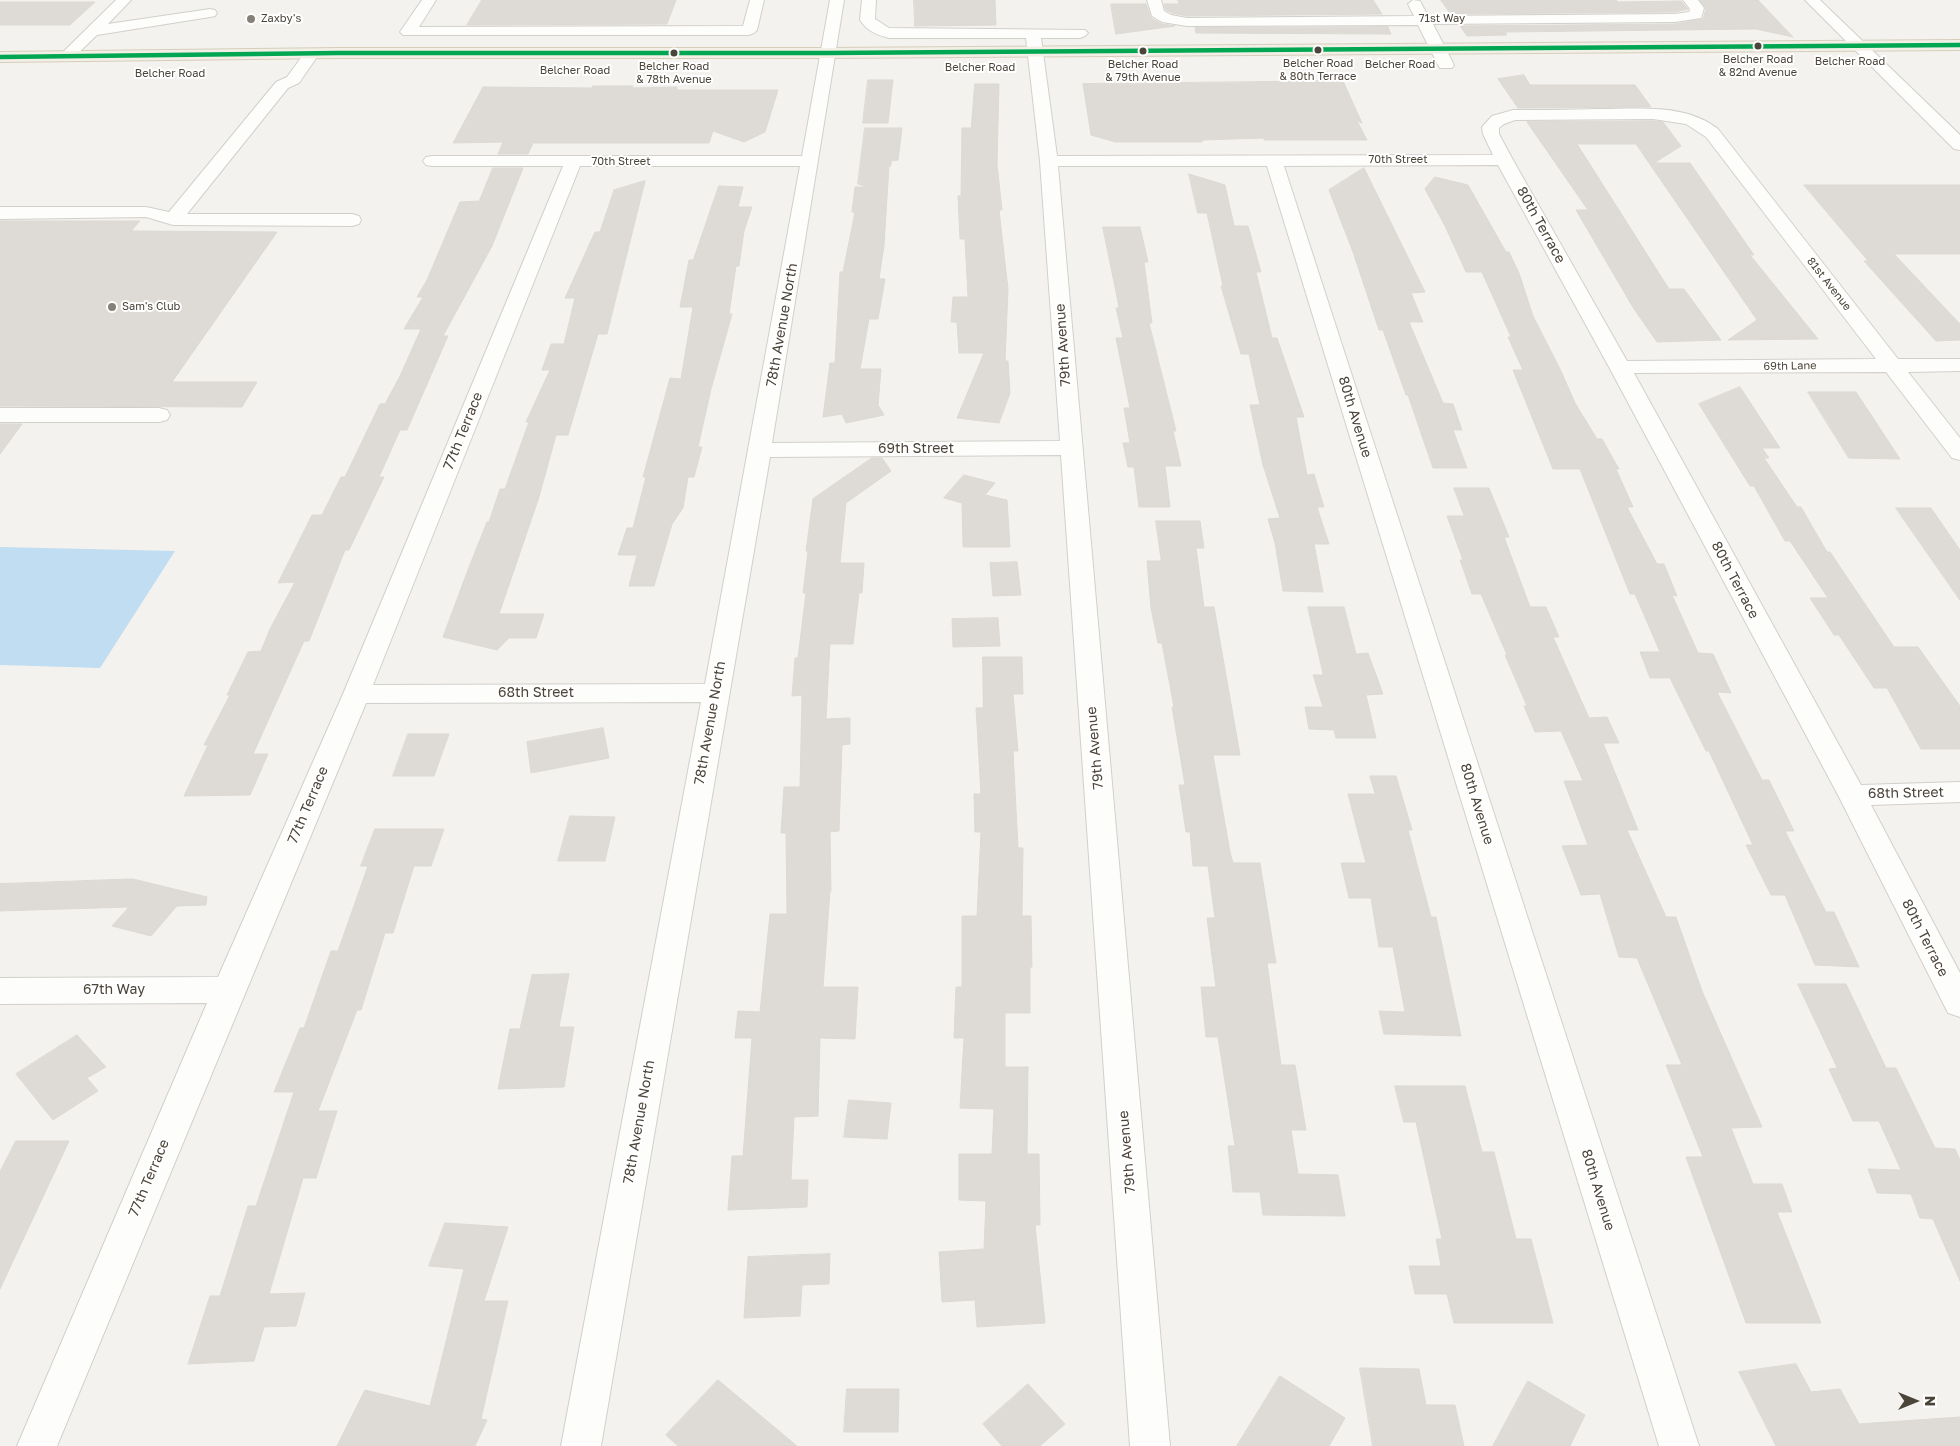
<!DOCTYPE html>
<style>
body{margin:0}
#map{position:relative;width:1960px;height:1446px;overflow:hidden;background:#f4f2ee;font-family:"Golos Text",sans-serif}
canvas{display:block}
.north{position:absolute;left:1890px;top:1376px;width:50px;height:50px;-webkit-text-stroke:4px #fff;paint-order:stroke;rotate:90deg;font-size:14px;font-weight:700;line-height:20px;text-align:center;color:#4b4439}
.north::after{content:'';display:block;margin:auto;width:18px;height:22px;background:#4b4439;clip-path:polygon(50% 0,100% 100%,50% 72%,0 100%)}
</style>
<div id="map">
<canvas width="1960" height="1446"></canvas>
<div class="north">N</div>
</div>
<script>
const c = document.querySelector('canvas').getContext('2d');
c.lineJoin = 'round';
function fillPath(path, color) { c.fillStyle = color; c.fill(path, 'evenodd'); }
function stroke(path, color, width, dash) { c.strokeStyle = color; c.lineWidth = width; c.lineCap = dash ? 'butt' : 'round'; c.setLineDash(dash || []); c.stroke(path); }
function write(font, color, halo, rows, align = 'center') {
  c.font = font + ' "Golos Text",sans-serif'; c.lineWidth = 4; c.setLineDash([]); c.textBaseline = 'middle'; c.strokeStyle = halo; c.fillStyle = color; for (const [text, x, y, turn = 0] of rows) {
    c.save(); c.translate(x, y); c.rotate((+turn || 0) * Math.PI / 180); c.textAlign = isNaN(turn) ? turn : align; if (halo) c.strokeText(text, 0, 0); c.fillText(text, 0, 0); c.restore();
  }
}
fillPath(new Path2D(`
 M 0,547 L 175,551 L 100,668 L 0,665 Z`), '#c0ddf1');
const building = new Path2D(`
 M 482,0 L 676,0 L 667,24 L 467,25 Z
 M 914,0 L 995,0 L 996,25 L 915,26 Z
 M 1178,0 L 1373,0 L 1382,14 L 1187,16 L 1172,13 L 1166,10 L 1164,4 L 1179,4 Z
 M 1441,0 L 1616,0 L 1618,2 L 1681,1 L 1688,9 L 1675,12 L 1451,14 Z
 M 1700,0 L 1758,0 L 1793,37 L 1756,29 L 1505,32 L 1507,35 L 1467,36 L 1460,26 L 1675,24 L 1703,19 L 1706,9 Z
 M 0,2 L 95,2 L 70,25 L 0,25 Z
 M 1111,4 L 1146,4 L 1151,18 L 1162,24 L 1175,26 L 1116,34 Z
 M 1388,27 L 1391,34 L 1196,33 L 1195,28 Z
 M 1524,75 L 1530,85 L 1635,85 L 1651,107 L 1518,108 L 1498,79 Z
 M 868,80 L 893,80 L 888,123 L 863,123 Z
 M 1343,81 L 1362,123 L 1357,121 L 1367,140 L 1264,140 L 1264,138 L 1202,140 L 1202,142 L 1115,142 L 1091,135 L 1083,84 Z
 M 975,84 L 999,84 L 997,164 L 1002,210 L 999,210 L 1008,289 L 1005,361 L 1008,361 L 1010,393 L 999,423 L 957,418 L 984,353 L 959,353 L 957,322 L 951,322 L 953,297 L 968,297 L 965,239 L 960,239 L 958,196 L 961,196 L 962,128 L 971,128 Z
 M 593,86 L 633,86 L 632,88 L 677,87 L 677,90 L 778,90 L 765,132 L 744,142 L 713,131 L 709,143 L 533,143 L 528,154 L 498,154 L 503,142 L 453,143 L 483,87 L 592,88 Z
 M 1653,121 L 1663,122 L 1681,146 L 1654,163 L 1690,163 L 1754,255 L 1750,255 L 1818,339 L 1728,340 L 1757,320 L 1636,144 L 1577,144 L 1669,289 L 1684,289 L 1721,340 L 1657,342 L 1634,309 L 1576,210 L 1588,210 L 1527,122 Z
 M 865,128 L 902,128 L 898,160 L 891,161 L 891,166 L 889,166 L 884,245 L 879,279 L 885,279 L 878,319 L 869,319 L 860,369 L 881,369 L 878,405 L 884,415 L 846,423 L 842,414 L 823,417 L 830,363 L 835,363 L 840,272 L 843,272 L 855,212 L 852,212 L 855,187 L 868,187 L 858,184 Z
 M 493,168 L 523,168 L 492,246 L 443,336 L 448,336 L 407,430 L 400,430 L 379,477 L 384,477 L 349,550 L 345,550 L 309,641 L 304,641 L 253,754 L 268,754 L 250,795 L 184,796 L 208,745 L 204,745 L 230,695 L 227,695 L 248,652 L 261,651 L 270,629 L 295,582 L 278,583 L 312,515 L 322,515 L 341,477 L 345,477 L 380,404 L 385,404 L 400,376 L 421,329 L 404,329 L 423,297 L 417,297 L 427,280 L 460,202 L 479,201 Z
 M 1364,168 L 1425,292 L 1411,293 L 1423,322 L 1409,322 L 1443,403 L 1453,404 L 1462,430 L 1453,430 L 1467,468 L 1433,468 L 1408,395 L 1406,395 L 1383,330 L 1379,330 L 1353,252 L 1329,190 Z
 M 1189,174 L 1225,185 L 1234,226 L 1248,226 L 1261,272 L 1256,272 L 1272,338 L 1277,338 L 1304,417 L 1296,417 L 1307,475 L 1314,474 L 1324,507 L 1317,507 L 1329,544 L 1314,544 L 1323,592 L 1283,591 L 1275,543 L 1268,519 L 1280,518 L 1263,465 L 1250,405 L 1260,405 L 1249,354 L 1241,354 L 1221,286 L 1223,286 L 1207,213 L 1198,213 Z
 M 1435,177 L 1468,185 L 1506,252 L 1509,252 L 1519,273 L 1533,316 L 1561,371 L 1575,403 L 1597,439 L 1602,439 L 1619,469 L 1616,469 L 1633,507 L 1627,507 L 1657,564 L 1664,564 L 1677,596 L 1672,595 L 1698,653 L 1713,654 L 1731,693 L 1717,692 L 1762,780 L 1769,780 L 1794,831 L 1785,831 L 1826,912 L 1834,912 L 1859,967 L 1815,965 L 1785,895 L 1771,895 L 1746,845 L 1753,845 L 1709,751 L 1706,751 L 1670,678 L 1650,678 L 1640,652 L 1660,652 L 1635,594 L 1630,594 L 1580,469 L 1553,469 L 1513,370 L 1523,370 L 1508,337 L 1511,337 L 1482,272 L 1466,272 L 1445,226 L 1425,189 Z
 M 645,181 L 607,334 L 598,334 L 568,435 L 556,435 L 539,497 L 499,614 L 544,614 L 536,638 L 509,638 L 497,650 L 443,637 L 469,567 L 487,522 L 489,522 L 500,489 L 505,489 L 529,422 L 526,422 L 550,370 L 542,370 L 551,344 L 564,344 L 575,298 L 565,298 L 595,232 L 600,232 L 614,190 Z
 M 1804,185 L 1960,185 L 1960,254 L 1894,254 L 1960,324 L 1960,340 L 1936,341 L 1864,261 L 1868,261 Z
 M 719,186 L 743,187 L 738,207 L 752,207 L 744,231 L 739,266 L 736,266 L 729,314 L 732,314 L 711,389 L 698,447 L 702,447 L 694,477 L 688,477 L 683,508 L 672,524 L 654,586 L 629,586 L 637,555 L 618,555 L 627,528 L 633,528 L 646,477 L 643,477 L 670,378 L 681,379 L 693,307 L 680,307 L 689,260 L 693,260 Z
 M 0,221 L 140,221 L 131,231 L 277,232 L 172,382 L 257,382 L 242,407 L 0,406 Z
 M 1103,227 L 1140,227 L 1148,262 L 1144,262 L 1152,323 L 1149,323 L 1176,431 L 1173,431 L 1181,466 L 1165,466 L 1170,507 L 1139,507 L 1134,467 L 1128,467 L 1123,443 L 1130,443 L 1124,408 L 1130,408 L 1116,338 L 1123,338 L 1116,308 L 1119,308 Z
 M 1740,387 L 1780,448 L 1762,448 L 1769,458 L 1764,458 L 1797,507 L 1801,507 L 1827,552 L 1830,552 L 1894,647 L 1918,647 L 1960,706 L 1960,749 L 1921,749 L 1887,688 L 1874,688 L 1839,635 L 1834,635 L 1810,598 L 1828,598 L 1790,541 L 1785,541 L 1754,486 L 1750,486 L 1699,404 Z
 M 1808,392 L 1856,392 L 1900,459 L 1849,458 Z
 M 0,424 L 22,424 L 0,454 Z
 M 872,458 L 882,458 L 891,471 L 846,503 L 840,563 L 864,563 L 862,593 L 859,593 L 853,644 L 830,644 L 826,719 L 850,718 L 850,744 L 842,745 L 839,831 L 830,832 L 831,891 L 830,891 L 823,987 L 858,987 L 855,1039 L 820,1038 L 818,1116 L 794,1117 L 791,1180 L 808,1180 L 807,1207 L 728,1210 L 732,1156 L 743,1156 L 752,1038 L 735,1038 L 738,1011 L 760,1012 L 770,914 L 787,914 L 786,833 L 781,833 L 784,787 L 800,787 L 802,695 L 792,696 L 795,658 L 798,658 L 806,593 L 803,593 L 808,551 L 806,551 L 813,499 Z
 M 964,475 L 995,483 L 985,495 L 1007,500 L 1010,547 L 963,547 L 962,503 L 944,498 Z
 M 1454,488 L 1489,488 L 1509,537 L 1504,537 L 1530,607 L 1546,607 L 1559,637 L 1553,637 L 1589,718 L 1607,717 L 1619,743 L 1603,743 L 1638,830 L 1627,830 L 1666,917 L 1676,917 L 1702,991 L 1762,1127 L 1731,1128 L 1753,1184 L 1782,1184 L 1792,1212 L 1777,1212 L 1821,1323 L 1746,1323 L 1686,1157 L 1703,1157 L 1666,1065 L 1682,1065 L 1637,958 L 1619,957 L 1600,894 L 1581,895 L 1562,846 L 1588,845 L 1564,781 L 1583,781 L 1561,731 L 1535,732 L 1524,706 L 1527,706 L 1505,655 L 1507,655 L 1481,594 L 1472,594 L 1460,560 L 1463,560 L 1447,516 L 1464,516 Z
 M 1896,508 L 1931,508 L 1960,550 L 1960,600 Z
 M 1156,521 L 1200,521 L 1204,548 L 1196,548 L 1204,607 L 1214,607 L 1240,755 L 1213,755 L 1230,852 L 1233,863 L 1260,863 L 1276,963 L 1267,963 L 1281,1065 L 1295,1065 L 1306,1130 L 1291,1130 L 1298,1174 L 1338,1175 L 1345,1216 L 1263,1215 L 1260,1192 L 1233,1192 L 1228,1146 L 1235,1146 L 1218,1037 L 1206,1037 L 1201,987 L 1216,987 L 1207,918 L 1215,918 L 1208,866 L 1193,866 L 1190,832 L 1186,832 L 1179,785 L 1185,785 L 1172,707 L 1174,707 L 1162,643 L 1158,643 L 1151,608 L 1147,561 L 1161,561 Z
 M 1017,562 L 1021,595 L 993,596 L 990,563 Z
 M 1308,607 L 1344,607 L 1356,654 L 1368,653 L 1383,694 L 1366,695 L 1376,738 L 1336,738 L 1334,730 L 1309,729 L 1305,707 L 1323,707 L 1313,675 L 1323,675 Z
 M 998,618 L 1000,646 L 953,647 L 952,619 Z
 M 983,657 L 1022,657 L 1023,694 L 1013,694 L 1018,751 L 1013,751 L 1018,848 L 1023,848 L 1022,916 L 1031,916 L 1032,967 L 1030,967 L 1030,1013 L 1005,1013 L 1005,1067 L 1028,1067 L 1027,1154 L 1039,1154 L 1040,1225 L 1035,1225 L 1045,1323 L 977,1327 L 975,1300 L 942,1302 L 939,1252 L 984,1249 L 986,1201 L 959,1200 L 959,1154 L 992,1154 L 994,1109 L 960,1108 L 964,1038 L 954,1038 L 956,987 L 962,987 L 962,916 L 977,916 L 981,832 L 975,832 L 974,794 L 981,794 L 976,708 L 983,708 Z
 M 603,728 L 609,758 L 531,773 L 527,742 Z
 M 408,734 L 449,734 L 434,776 L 393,776 Z
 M 1370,776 L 1396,776 L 1412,830 L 1408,830 L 1431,917 L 1436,917 L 1461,1036 L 1384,1034 L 1379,1011 L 1405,1012 L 1393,947 L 1379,947 L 1371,898 L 1349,898 L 1341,863 L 1366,863 L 1348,794 L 1375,794 Z
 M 570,816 L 615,817 L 605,861 L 558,861 Z
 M 375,829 L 444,829 L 431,866 L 414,866 L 393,933 L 385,933 L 361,1010 L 357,1010 L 318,1111 L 337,1111 L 316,1178 L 303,1178 L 269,1294 L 305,1293 L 296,1326 L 264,1327 L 254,1361 L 188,1364 L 210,1296 L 220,1296 L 248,1206 L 256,1206 L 294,1092 L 274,1092 L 300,1028 L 304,1028 L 331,951 L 338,951 L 368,866 L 361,866 Z
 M 133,879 L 207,897 L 206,905 L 177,906 L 151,936 L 112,926 L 129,907 L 0,911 L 0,884 Z
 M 569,974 L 559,1027 L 574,1027 L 564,1087 L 498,1089 L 510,1029 L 520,1029 L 532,975 Z
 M 1798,984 L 1846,984 L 1886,1068 L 1896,1068 L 1935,1148 L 1955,1149 L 1960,1160 L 1960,1281 L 1933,1219 L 1920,1218 L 1911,1194 L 1877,1193 L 1868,1169 L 1901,1170 L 1879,1121 L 1853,1121 L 1829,1069 L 1837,1068 Z
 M 77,1035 L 106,1067 L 87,1078 L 98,1091 L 53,1120 L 16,1074 Z
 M 1395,1086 L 1465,1086 L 1482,1152 L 1494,1152 L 1516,1239 L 1531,1239 L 1553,1323 L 1454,1323 L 1447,1294 L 1415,1294 L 1409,1266 L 1441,1266 L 1436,1239 L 1442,1239 L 1416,1122 L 1404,1122 Z
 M 849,1100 L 891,1103 L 887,1139 L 844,1137 Z
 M 16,1141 L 69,1141 L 0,1289 L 0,1172 Z
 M 445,1223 L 508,1227 L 484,1301 L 508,1301 L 481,1419 L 487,1420 L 475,1446 L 337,1446 L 365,1390 L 430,1406 L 464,1269 L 429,1266 Z
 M 830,1254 L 829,1284 L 802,1285 L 800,1316 L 744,1318 L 748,1257 Z
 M 1796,1364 L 1811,1392 L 1840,1389 L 1859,1424 L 1960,1417 L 1960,1446 L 1776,1446 L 1739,1372 Z
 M 1360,1368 L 1419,1369 L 1426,1405 L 1455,1405 L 1464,1446 L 1373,1446 Z
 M 1280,1376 L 1345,1418 L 1329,1446 L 1237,1446 Z
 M 718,1380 L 797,1446 L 678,1446 L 666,1435 Z
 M 1528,1381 L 1585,1415 L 1570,1446 L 1493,1446 Z
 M 1028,1384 L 1065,1424 L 1040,1446 L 1002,1446 L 983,1424 Z
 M 847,1389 L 899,1389 L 898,1432 L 844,1432 Z`);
fillPath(building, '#dedbd6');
stroke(building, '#dcd9d4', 1);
const minor = new Path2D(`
 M 116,0 L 131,0 L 108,24 L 210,9 L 215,10 L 217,13 L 215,16 L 210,17 L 97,35 L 71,60 L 61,60 L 58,57 L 61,54 Z
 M 422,0 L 436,0 L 419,27 L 743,26 L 750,0 L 764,0 L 757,30 L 754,33 L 749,35 L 403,35 L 400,32 Z
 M 830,0 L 844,0 L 772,443 L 1060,441 L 1040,161 L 1026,38 L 889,38 C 877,35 867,31 860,20 L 862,0 L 876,0 L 875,19 L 889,28 L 1085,30 L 1088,33 L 1085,36 L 1080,38 L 1041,38 L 1057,156 L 1493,155 L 1483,134 L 1482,127 L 1492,116 L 1513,110 C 1541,110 1570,110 1598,109 C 1638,109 1685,103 1718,129 L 1898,359 L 1960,359 L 1960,371 L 1908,372 L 1960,438 L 1960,460 L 1952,458 L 1886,372 L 1634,373 L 1861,785 L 1960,782 L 1960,802 L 1871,805 L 1960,973 L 1960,1017 L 1948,1013 L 1838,795 L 1609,367 L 1498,165 L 1284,166 L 1699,1446 L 1659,1446 L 1267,166 L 1058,166 L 1170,1446 L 1130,1446 L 1061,455 L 770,457 L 601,1446 L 561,1446 L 701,702 L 366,703 L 57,1446 L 17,1446 L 207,1003 L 0,1004 L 0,978 L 218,977 L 343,694 L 563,166 L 432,166 L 426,165 L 423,161 L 426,157 L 432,156 L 802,156 ZM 1653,119 L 1686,124 L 1706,137 L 1876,359 L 1627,361 L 1513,160 L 1499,134 L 1499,128 L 1504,124 L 1515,120 ZM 580,166 L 800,166 L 705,684 L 373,685 Z
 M 1147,0 L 1161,0 L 1164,11 L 1171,15 L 1187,18 L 1414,16 L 1408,4 L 1413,0 L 1420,1 L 1428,16 L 1675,14 L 1689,12 L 1690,9 L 1683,0 L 1698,0 L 1704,8 L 1701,18 L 1675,22 L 1433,24 L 1454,65 L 1452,68 L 1440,68 L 1438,65 L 1418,25 L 1187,26 L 1162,22 L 1152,16 Z
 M 1805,0 L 1820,0 L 1960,135 L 1960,150 L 1954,149 Z
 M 311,49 L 316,51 L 319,54 L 299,83 L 288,88 L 187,214 L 352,214 L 359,216 L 361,220 L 359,224 L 352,226 L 173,225 L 146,217 L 0,219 L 0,207 L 146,207 L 169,212 L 276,82 L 287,77 L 306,51 Z
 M 0,408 L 159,408 L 167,410 L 170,415 L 167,420 L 159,422 L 0,422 Z`);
const major = new Path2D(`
 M 1960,40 L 1960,50 L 827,58 L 338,58 L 0,62 L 0,52 L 338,48 L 827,48 Z`);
stroke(minor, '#d2d0cb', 2);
stroke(major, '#d6cebb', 2);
fillPath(minor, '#fdfdfc');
fillPath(major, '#f2efe6');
stroke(new Path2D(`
 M 0,57 L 338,53 L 827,53 L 1960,45`), '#00a651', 4.5);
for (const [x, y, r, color] of [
 [251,19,5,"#868178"],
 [1758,46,4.5,"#4b4439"],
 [1318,50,4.5,"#4b4439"],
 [1143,51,4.5,"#4b4439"],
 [674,53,4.5,"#4b4439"],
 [112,307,5,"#868178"]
]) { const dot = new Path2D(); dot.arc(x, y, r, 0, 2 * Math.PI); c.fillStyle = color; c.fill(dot); stroke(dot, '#fff', 2); }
write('11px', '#4b4439', '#fff', [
 ["Zaxby's",261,19],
 ["Sam's Club",122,307]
], 'left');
write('11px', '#4b4439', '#fff', [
 ["71st Way",1442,19],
 ["Belcher Road",1850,62],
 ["Belcher Road",1400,65],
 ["Belcher Road",980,68],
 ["Belcher Road",575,71],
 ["Belcher Road",170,74],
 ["70th Street",1398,160],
 ["70th Street",621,162],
 ["81st Avenue",1829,284,52],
 ["69th Lane",1790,366,-1]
]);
write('11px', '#4b4439', '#fff', [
 ["Belcher Road",1758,60],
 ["& 82nd Avenue",1758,73],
 ["Belcher Road",1318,64],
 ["& 80th Terrace",1318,77],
 ["Belcher Road",1143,65],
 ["& 79th Avenue",1143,78],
 ["Belcher Road",674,67],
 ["& 78th Avenue",674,80]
]);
write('14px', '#4b4439', '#fff', [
 ["80th Terrace",1541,225,61],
 ["78th Avenue North",782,325,-80],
 ["79th Avenue",1063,345,-94],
 ["80th Avenue",1355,417,73],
 ["77th Terrace",463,431,-68],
 ["69th Street",916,449],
 ["80th Terrace",1735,580,62],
 ["68th Street",536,693],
 ["78th Avenue North",710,723,-80],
 ["79th Avenue",1095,748,-95],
 ["68th Street",1906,793,-1],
 ["80th Avenue",1477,804,73],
 ["77th Terrace",308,805,-67],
 ["80th Terrace",1925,938,63],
 ["67th Way",114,990],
 ["78th Avenue North",639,1122,-80],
 ["79th Avenue",1127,1152,-95],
 ["77th Terrace",149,1178,-67],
 ["80th Avenue",1598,1190,73]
]);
</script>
